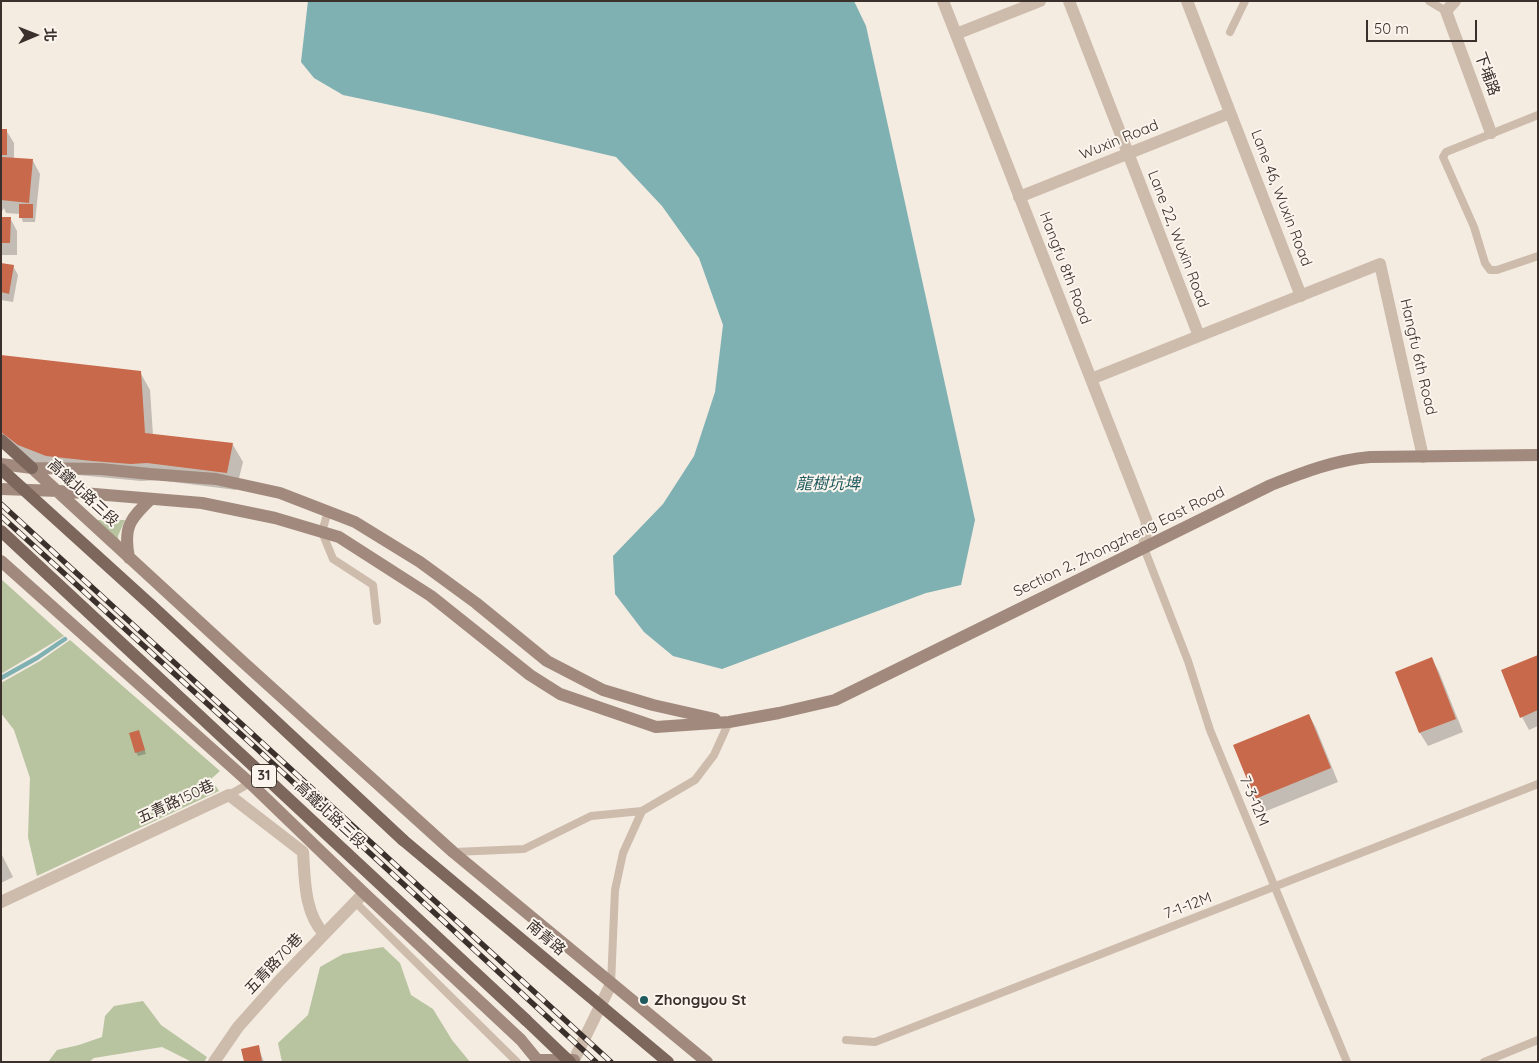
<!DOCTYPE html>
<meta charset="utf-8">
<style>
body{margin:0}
#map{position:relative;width:1539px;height:1063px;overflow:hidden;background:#f4ebe1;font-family:Quicksand,"Noto Sans TC",sans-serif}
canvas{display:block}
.frame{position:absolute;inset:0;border:2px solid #3b302b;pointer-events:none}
.north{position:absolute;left:10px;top:10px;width:50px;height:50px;-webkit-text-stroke:4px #fbf5ee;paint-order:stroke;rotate:89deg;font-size:14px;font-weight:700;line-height:20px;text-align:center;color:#3b302b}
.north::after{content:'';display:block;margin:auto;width:18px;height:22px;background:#3b302b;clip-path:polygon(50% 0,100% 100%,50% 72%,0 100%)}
.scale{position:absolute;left:1366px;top:20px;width:111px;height:22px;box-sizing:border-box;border:2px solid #3b302b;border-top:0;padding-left:6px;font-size:15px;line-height:18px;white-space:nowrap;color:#3b302b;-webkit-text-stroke:4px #fbf5ee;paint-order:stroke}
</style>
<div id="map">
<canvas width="1539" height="1063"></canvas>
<div class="frame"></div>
<div class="north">北</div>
<div class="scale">50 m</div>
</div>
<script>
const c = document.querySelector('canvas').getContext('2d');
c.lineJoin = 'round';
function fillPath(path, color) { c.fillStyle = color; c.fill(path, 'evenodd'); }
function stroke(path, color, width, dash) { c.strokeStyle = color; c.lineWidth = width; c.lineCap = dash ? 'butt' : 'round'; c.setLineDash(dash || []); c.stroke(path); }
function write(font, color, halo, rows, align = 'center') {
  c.font = font + ' Quicksand,"Noto Sans TC",sans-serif'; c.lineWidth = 4; c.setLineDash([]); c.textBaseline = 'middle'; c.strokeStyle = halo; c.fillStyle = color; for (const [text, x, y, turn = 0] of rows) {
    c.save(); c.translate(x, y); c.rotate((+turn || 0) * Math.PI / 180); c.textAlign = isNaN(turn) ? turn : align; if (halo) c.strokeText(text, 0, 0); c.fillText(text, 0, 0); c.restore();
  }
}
fillPath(new Path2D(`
 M 95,520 L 125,520 L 118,536 L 119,545 Z
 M 1,579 L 64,636 L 1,674 Z
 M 70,640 L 220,771 L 211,779 L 219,791 L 37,876 L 28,837 L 30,778 L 14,730 L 1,713 L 1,683 L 40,661 Z
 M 383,947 L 400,963 L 411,995 L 433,1009 L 452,1040 L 470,1062 L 282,1062 L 278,1043 L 308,1015 L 320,967 L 343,954 Z
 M 143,1001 L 161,1025 L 207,1057 L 204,1062 L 192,1062 L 162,1047 L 94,1058 L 89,1062 L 48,1062 L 57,1050 L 79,1045 L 102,1037 L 105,1016 L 114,1006 Z`), '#b8c4a0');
fillPath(new Path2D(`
 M 308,1 L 854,1 L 866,26 L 975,520 L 961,585 L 926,593 L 722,669 L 673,656 L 644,632 L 615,594 L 613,556 L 663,504 L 694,456 L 715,392 L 723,325 L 699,258 L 662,206 L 616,157 L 433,114 L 343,95 L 314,78 L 301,62 Z`), '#7fb0b2');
fillPath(new Path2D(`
 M 1,130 L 6,130 L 14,143 L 14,159 L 33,161 L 40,174 L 35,222 L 23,222 L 20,214 L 6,213 L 4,208 L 1,213 Z
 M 1,218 L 10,218 L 17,231 L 17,255 L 1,255 Z
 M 1,264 L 13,266 L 18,275 L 13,302 L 1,300 Z
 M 1,356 L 140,372 L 150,390 L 153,435 L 233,445 L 243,462 L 236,490 L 158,480 L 141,481 L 57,473 L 29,462 L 1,440 Z
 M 1538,657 L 1538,726 L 1529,730 L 1522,717 Z
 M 1432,659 L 1439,672 L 1463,732 L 1428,746 L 1420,733 L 1397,672 Z
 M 1309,715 L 1316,728 L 1338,782 L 1264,812 L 1256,799 L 1235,745 Z
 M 140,735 L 146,754 L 138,756 L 136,752 Z
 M 1,853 L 13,877 L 1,883 Z
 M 258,1046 L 264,1062 L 246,1062 Z`), '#0003');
stroke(new Path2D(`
 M 1,678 L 37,658 L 65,639`), '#7fb0b2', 4.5);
fillPath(new Path2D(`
 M 1,129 L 7,129 L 7,155 L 1,155 Z
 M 2,157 L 33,159 L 29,203 L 1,200 Z
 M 19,204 L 33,204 L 33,218 L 19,218 Z
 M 1,217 L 11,217 L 10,243 L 1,243 Z
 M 1,263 L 14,265 L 9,294 L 1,292 Z
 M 1,355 L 141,371 L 145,433 L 233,443 L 227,473 L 147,463 L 131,464 L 92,461 L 46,456 L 18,445 L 1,432 Z
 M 1538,655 L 1538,710 L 1520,718 L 1501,670 Z
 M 1432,657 L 1456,719 L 1419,733 L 1395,672 Z
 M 1309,714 L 1331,768 L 1255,799 L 1233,745 Z
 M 139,730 L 145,750 L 135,753 L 129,733 Z
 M 259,1045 L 262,1062 L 244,1062 L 241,1049 Z`), '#c8694b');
stroke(new Path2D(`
 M 1429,1 L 1446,11
 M 1230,32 L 1245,1
 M 1538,115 L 1446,152 L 1443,157 L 1474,227 L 1485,263 L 1490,270 L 1497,270 L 1538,256
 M 328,511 L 322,532 L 333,559 L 373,585 L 377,621
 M 1144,548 L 1188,661 L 1210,730 L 1347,1062
 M 229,795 L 250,783
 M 454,852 L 524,849 L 591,816 L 642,811
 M 355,902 L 517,1062
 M 611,984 L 615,890 L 623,853 L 642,811 L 695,780 L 714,755 L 729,722
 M 846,1040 L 875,1042 L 1538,784
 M 1484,1062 L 1538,1040`), '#cdbbac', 8);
stroke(new Path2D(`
 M 943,1 L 1147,522 L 1144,548
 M 1069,1 L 1199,336
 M 1187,1 L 1301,296
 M 1455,1 L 1446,11 L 1491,133
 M 956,34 L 1040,1
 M 1019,197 L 1230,113
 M 1091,379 L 1380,264 L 1423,457
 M 1,902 L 229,795 L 303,852 C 305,880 304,912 324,934
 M 214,1062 L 238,1027 L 279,981 L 364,893
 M 573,1062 L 611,984`), '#cdbbac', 12);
stroke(new Path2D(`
 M 1,464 L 32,468 L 101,469 L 150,474 L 216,479 L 280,493 L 355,522 L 420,562 L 476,603 L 547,661 L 603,690 L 653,705 L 715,719
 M 32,468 L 243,662 L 453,852 L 707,1062
 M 1,489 L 59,491 L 202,503 L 275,518 L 339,537 L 431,596 L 530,675 L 560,694 L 656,727 L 729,722 L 779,713 L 835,700 L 1271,485 C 1304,472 1335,460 1370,457 L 1538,455
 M 129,558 C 123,527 130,519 151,499
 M 1,561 L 250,783 L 364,893 L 521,1040 L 539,1062
 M 538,1060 L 574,1060`), '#a18a7d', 12);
stroke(new Path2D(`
 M 1,440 L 32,468
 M 1,469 L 152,606 L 403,840
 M 1,531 L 526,1020`), '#7d675c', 12);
const rail = new Path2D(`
 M 1,504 L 611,1062
 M 1,516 L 256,748 L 596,1062`);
stroke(rail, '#3b302b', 5.5);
stroke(rail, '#fbf5ee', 4, [11]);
stroke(new Path2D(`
 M 403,840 L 668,1062
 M 526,1020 L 570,1062`), '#7d675c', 12);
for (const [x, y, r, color] of [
 [644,1000,5,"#1f5a5e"]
]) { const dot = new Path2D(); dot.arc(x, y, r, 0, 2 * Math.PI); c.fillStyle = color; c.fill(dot); stroke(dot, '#fbf5ee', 2); }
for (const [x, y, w] of [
 [264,776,25]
]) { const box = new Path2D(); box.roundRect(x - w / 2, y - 11.5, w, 23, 4); c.fillStyle = '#fbf5ee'; c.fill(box); stroke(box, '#3b302b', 1); }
write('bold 14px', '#3b302b', null, [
 ["31",264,776]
]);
write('15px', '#3b302b', '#fbf5ee', [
 ["下埔路",1487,74,70],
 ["Wuxin Road",1119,140,-22],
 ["Lane 46, Wuxin Road",1281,198,69],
 ["Lane 22, Wuxin Road",1178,239,69],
 ["Hangfu 8th Road",1065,268,69],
 ["Hangfu 6th Road",1418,357,77],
 ["高鐵北路三段",83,493,43],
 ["Section 2, Zhongzheng East Road",1119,542,-26],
 ["7-3-12M",1254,801,67],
 ["五青路150巷",176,802,-25],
 ["高鐵北路三段",330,815,43],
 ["7-1-12M",1188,906,-21],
 ["南青路",546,938,40],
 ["五青路70巷",274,964,-47]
]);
write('bold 15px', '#3b302b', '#fbf5ee', [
 ["Zhongyou St",654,1000]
], 'left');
write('italic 16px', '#1f5a5e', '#fbf5ee', [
 ["龍樹坑埤",828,484]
]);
</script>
